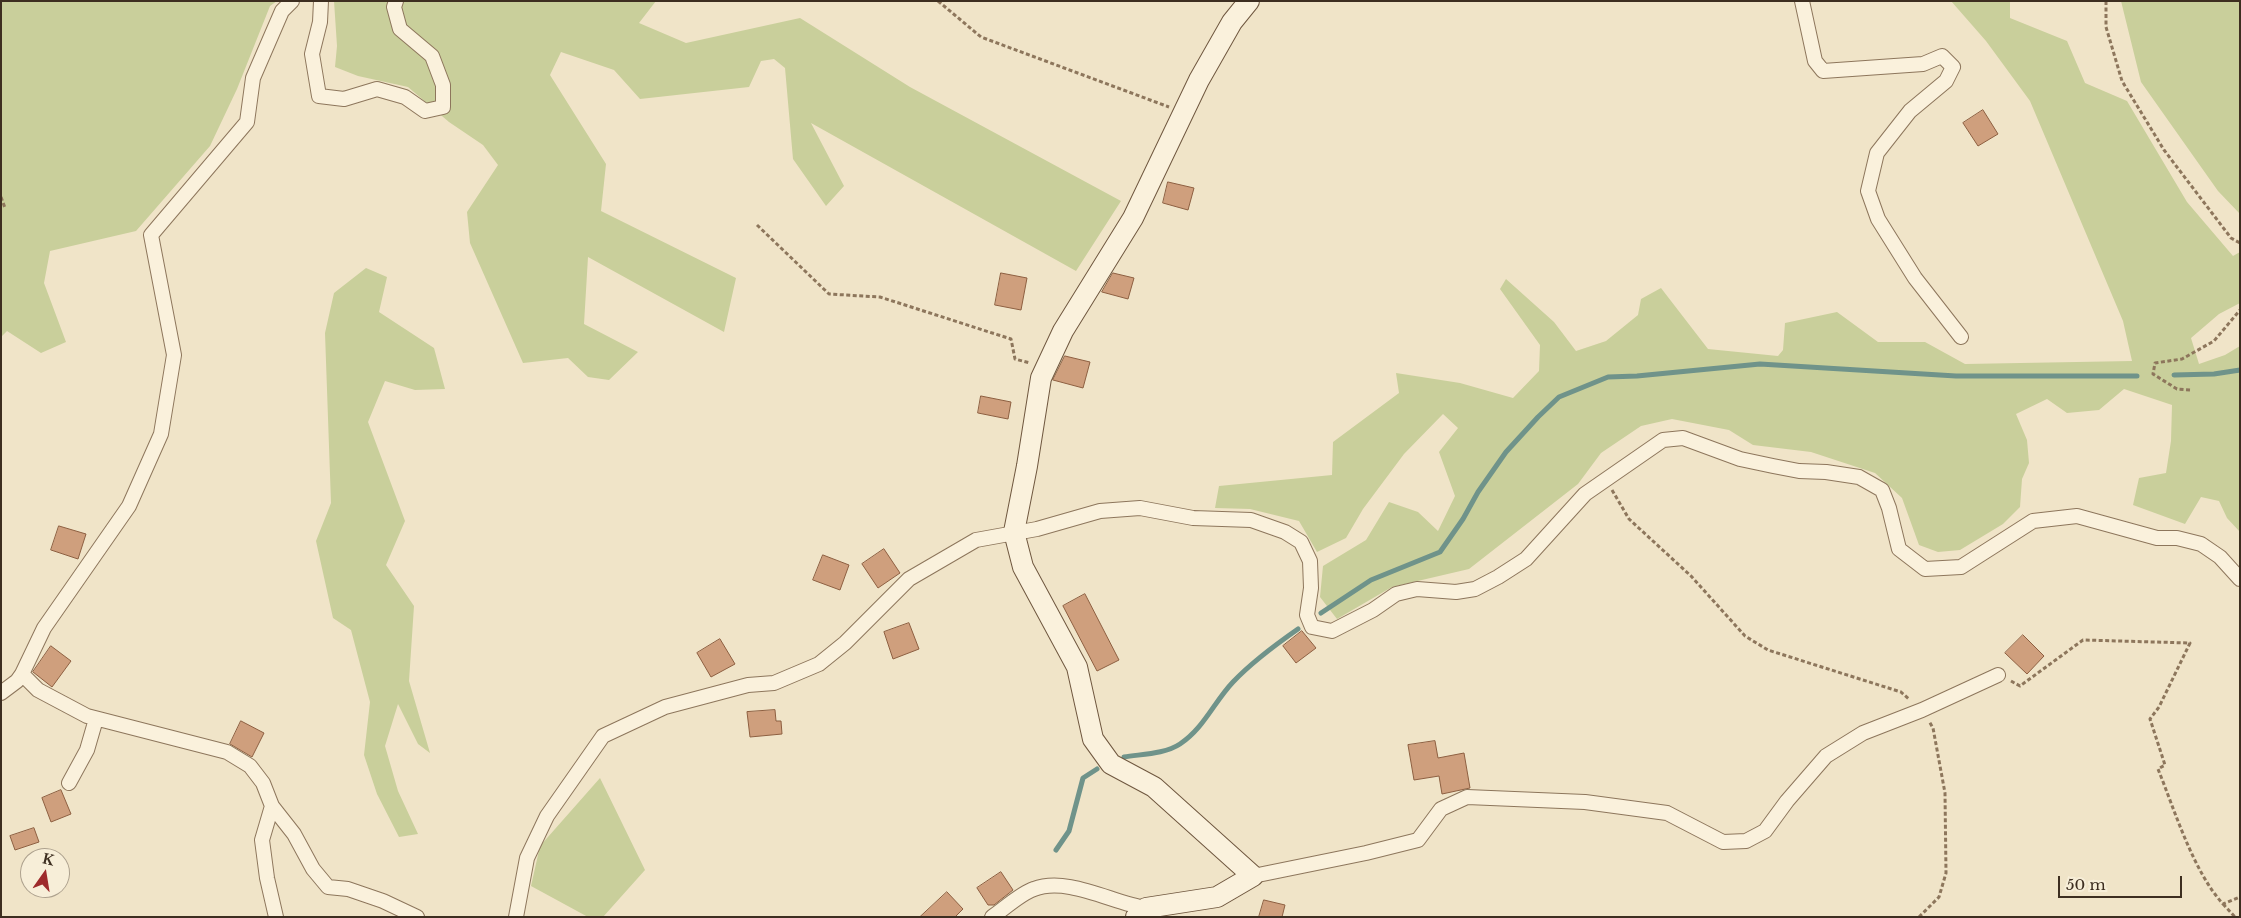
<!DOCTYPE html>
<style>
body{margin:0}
#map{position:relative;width:2241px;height:918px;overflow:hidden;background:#f0e4c8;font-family:"Libre Baskerville",serif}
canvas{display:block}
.frame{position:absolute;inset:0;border:2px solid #3d2e20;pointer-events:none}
.north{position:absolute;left:20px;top:848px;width:50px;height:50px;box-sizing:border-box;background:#f7eed8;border:1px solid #ada18e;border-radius:50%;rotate:13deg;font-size:14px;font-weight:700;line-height:20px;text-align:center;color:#3d2e20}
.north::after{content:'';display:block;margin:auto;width:18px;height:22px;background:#9e2a2b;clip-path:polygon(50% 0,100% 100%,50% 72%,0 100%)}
.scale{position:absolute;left:2058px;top:876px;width:124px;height:22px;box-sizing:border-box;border:2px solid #3d2e20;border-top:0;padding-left:6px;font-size:15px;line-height:18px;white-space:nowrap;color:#3d2e20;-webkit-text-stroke:4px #f7eed8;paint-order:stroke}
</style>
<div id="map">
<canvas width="2241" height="918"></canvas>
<div class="frame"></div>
<div class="north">K</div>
<div class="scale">50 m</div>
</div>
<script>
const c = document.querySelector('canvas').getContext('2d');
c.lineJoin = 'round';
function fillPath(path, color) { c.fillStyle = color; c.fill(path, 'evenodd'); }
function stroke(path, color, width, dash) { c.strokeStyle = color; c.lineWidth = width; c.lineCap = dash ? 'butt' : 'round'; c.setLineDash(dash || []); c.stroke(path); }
fillPath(new Path2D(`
 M 1,1 L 277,1 L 270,6 L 237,89 L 210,146 L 136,231 L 50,251 L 44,283 L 66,342 L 41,353 L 7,331 L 1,337 Z
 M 334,1 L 656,1 L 639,23 L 686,43 L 800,18 L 910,87 L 1121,201 L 1076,271 L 811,123 L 844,186 L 826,206 L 793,159 L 785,68 L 774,59 L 761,61 L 749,87 L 640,99 L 614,70 L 561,52 L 550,75 L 606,164 L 601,211 L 736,278 L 724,332 L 588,257 L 584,324 L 638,352 L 609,380 L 588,377 L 568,358 L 523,363 L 470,243 L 467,212 L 498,165 L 483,145 L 449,122 L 408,87 L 358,76 L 335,67 L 337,46 Z
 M 1951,1 L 2010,1 L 2010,18 L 2067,41 L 2085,83 L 2127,101 L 2187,202 L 2233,256 L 2240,252 L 2240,303 L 2219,314 L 2191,338 L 2199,364 L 2225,355 L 2240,346 L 2240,532 L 2227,518 L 2219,501 L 2201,497 L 2185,524 L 2133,505 L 2139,478 L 2166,473 L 2171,441 L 2172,405 L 2124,389 L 2099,410 L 2067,413 L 2047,399 L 2016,414 L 2027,440 L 2029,463 L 2022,479 L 2020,507 L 2003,524 L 1960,550 L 1938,552 L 1919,545 L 1902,498 L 1875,473 L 1811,452 L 1753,445 L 1729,430 L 1672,419 L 1641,426 L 1601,453 L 1578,484 L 1469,569 L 1392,587 L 1337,619 L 1320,597 L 1323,566 L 1366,540 L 1389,502 L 1418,512 L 1438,531 L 1455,496 L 1439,452 L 1458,428 L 1443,414 L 1404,454 L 1363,509 L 1346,538 L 1317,552 L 1299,521 L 1250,509 L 1215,508 L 1219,486 L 1332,475 L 1333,442 L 1399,393 L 1396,373 L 1460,383 L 1513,398 L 1539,371 L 1540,345 L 1500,289 L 1506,279 L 1554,322 L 1576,351 L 1606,341 L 1638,315 L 1641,299 L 1661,288 L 1708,349 L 1778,356 L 1783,350 L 1785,323 L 1837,312 L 1878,342 L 1925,342 L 1965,364 L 2132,361 L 2123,321 L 2030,101 L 1986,41 Z
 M 2121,1 L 2240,1 L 2240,214 L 2218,191 L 2141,82 Z
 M 366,268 L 387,277 L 379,312 L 434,348 L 445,389 L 415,390 L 385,381 L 368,422 L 405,521 L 386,565 L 414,606 L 409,681 L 430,753 L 418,744 L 398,704 L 385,746 L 398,791 L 418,834 L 399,837 L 377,794 L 364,755 L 370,702 L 351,630 L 333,618 L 316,541 L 331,503 L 325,333 L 334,293 Z
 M 600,778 L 645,870 L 603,917 L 588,917 L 531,886 L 540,846 Z`), '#c9cf9b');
stroke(new Path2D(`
 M 2174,375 L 2214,374 L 2240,370
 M 1321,613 L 1371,580 L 1440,552 L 1463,519 L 1478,492 L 1506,452 L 1538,417 L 1559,397 L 1608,377 L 1637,376 L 1760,364 L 1956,376 L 2137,376
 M 1124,757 C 1142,754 1165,754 1180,744 C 1204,728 1214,702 1233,682 C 1252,662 1275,645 1298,629
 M 1056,850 L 1069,831 L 1083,778 L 1097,769`), '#6f938a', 5);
const building = new Path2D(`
 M 1983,110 L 1998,134 L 1978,146 L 1963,123 Z
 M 1168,182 L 1194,188 L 1188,210 L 1163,203 Z
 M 1001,273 L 1027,278 L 1021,310 L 995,305 Z
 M 1113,273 L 1134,278 L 1128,299 L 1102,292 Z
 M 1065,356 L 1090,362 L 1083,388 L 1053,380 Z
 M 981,396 L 1011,402 L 1008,419 L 978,413 Z
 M 59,526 L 86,534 L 78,559 L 51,550 Z
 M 884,549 L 900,573 L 878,588 L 862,564 Z
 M 823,555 L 849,565 L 840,590 L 813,580 Z
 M 1085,594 L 1119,660 L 1097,671 L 1063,606 Z
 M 909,623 L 919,649 L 893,659 L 884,632 Z
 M 1302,631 L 1316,648 L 1296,663 L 1283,646 Z
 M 2023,635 L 2044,656 L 2027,674 L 2005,653 Z
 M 720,639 L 735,664 L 711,677 L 697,653 Z
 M 51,646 L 71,661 L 52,687 L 33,672 Z
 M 775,710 L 776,721 L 781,721 L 782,734 L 750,737 L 747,712 Z
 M 241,721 L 264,733 L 252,757 L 230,744 Z
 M 1435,741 L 1438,758 L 1464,753 L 1470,788 L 1442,794 L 1439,776 L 1414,780 L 1408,745 Z
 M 61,790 L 71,814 L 51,822 L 42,798 Z
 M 34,828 L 39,842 L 15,850 L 10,836 Z
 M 1001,872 L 1013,890 L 994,905 L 988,905 L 977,888 Z
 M 947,892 L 963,909 L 955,917 L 920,917 Z
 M 1264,900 L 1285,905 L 1282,917 L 1259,917 Z`);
fillPath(building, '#cf9f7d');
stroke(building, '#8d5f41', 1);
const street = new Path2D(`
 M 321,1 L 320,22 L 312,54 L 319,96 L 344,99 L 377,89 L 405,97 L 425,111 L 443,107 L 443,85 L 432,56 L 400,29 L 394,7 L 396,1
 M 1802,1 L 1815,61 L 1823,71 L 1923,64 L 1942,56 L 1953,67 L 1946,81 L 1910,111 L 1877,153 L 1868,191 L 1878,219 L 1915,278 L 1961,337
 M 22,674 L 38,690 L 87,716 L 227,752 L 250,766 L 263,783 L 272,806 L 262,840 L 267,878 L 276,917
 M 1,693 L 17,681 L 22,674 L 44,628 L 129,506 L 161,434 L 174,355 L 151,235 L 247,122 L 253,78 L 282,11 L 292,1
 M 69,783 L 87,750 L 96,719
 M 272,806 L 294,834 L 313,869 L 328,887 L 348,889 L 383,901 L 417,917
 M 1253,876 L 1366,853 L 1418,840 L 1441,809 L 1467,797 L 1585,802 L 1667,813 L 1723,842 L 1746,841 L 1765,831 L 1787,801 L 1826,756 L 1863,733 L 1922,710 L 1998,675
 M 516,917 L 527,858 L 547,816 L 603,736 L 665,707 L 748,685 L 774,683 L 819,664 L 845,643 L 909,579 L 976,540 L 1037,529 L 1100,511 L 1140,508 L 1193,518 L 1251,520 L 1285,532 L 1301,542 L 1310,561 L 1311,588 L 1307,615 L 1312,627 L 1332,631 L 1373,610 L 1396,594 L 1417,589 L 1456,592 L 1475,589 L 1498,577 L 1526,559 L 1585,494 L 1663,440 L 1683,438 L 1740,459 L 1773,466 L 1799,471 L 1826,472 L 1859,477 L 1882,490 L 1889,508 L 1899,549 L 1925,569 L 1961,567 L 2033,521 L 2077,516 L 2157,538 L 2177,538 L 2201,544 L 2220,557 L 2240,579
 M 992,917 C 1004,909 1021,893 1034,889 C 1067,876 1113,903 1146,908`);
const secondary = new Path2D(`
 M 1136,917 L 1146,908 L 1217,897 L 1253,876 L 1154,787 L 1111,764 L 1093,739 L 1077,667 L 1023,567 L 1014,532 L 1027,466 L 1041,378 L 1063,331 L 1133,218 L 1199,80 L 1232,22 L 1249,1`);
stroke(street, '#8d765c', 16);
stroke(secondary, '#6f573f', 22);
stroke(new Path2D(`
 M 938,1 L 981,37 L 1169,107
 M 2106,1 L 2106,27 L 2122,81 L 2164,150 L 2231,238 L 2240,243
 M 1,197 L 5,208
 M 757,225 L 829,294 L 880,297 L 1011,339 L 1015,359 L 1030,363
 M 2190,390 L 2177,389 L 2153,374 L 2155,363 L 2182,359 L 2214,341 L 2240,310
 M 1612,490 L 1629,519 L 1691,576 L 1745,636 L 1768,650 L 1901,692 L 1910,700
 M 2011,681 L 2020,686 L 2083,640 L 2190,643 L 2159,707 L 2150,719 L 2165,765 L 2158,769 C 2175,811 2193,871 2223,904 L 2240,897
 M 2223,904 L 2235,917
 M 1919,917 L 1939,897 L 1946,873 L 1945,793 L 1933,728 L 1929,721`), '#8d765c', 3, [4, 2.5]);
stroke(street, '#faf1dc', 14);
stroke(secondary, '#faf1dc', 20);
</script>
